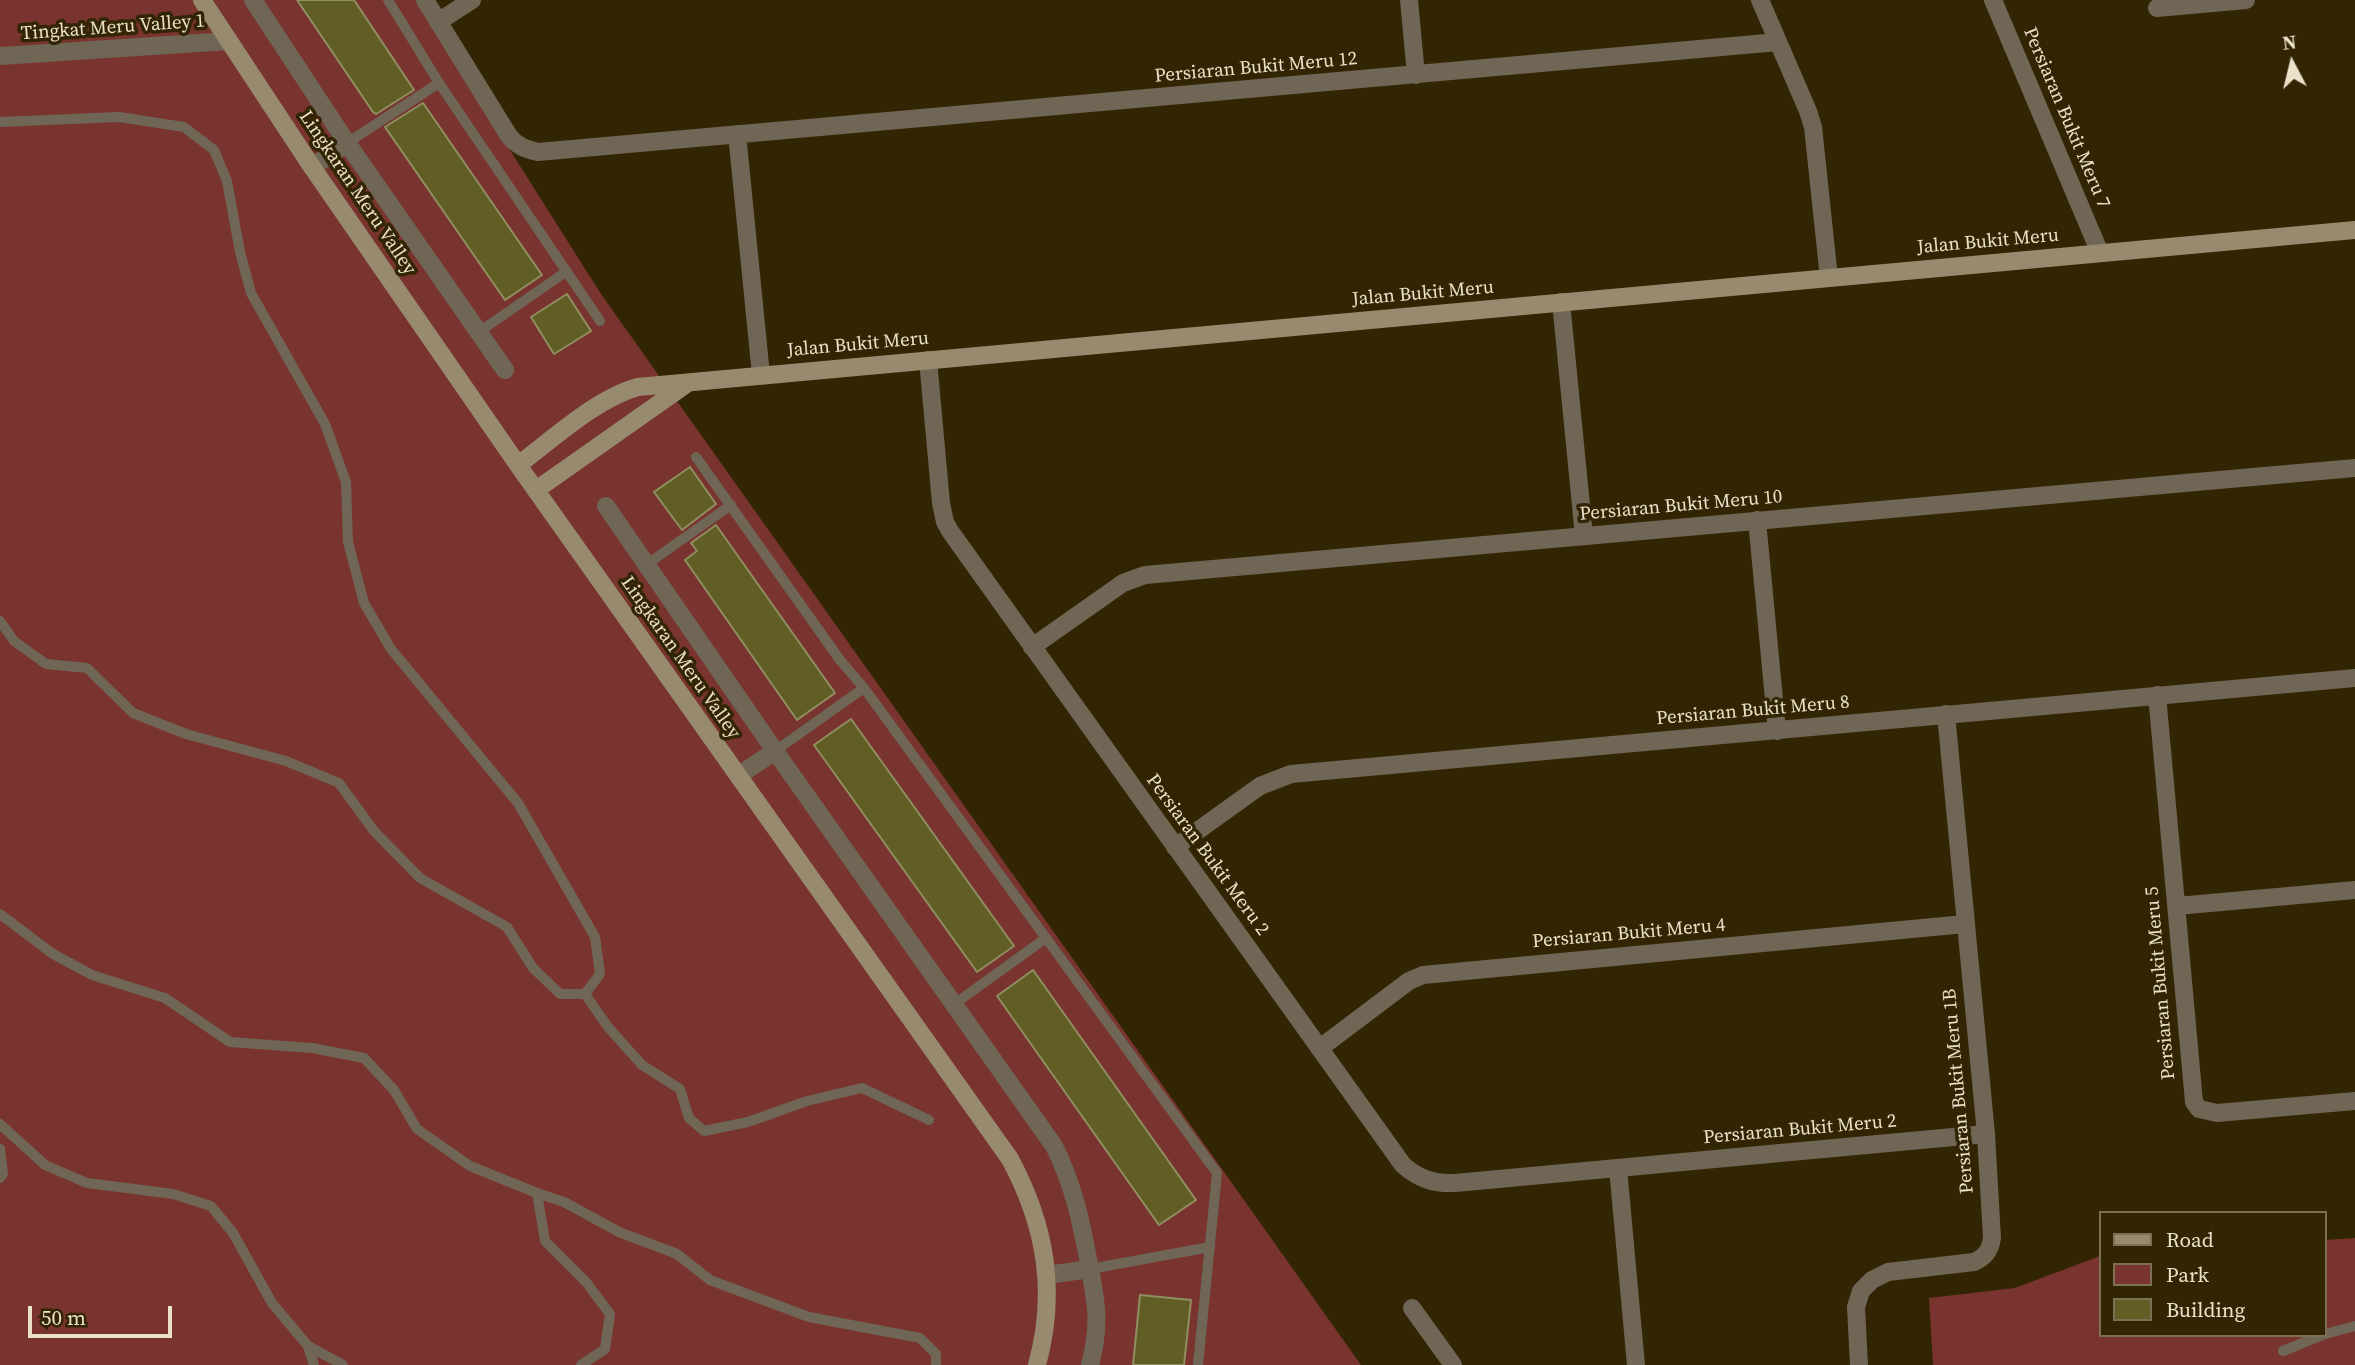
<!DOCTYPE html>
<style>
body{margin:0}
#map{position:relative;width:2355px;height:1365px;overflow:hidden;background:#322504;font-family:"Source Serif 4",serif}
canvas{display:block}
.legend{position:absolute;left:2099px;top:1211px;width:228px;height:126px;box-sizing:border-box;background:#322504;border:2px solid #7c7053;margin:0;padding:9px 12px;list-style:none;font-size:21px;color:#ebe1ca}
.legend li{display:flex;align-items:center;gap:14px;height:35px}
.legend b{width:35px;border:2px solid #7c7053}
.north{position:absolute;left:2257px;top:28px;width:70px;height:70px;-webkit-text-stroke:5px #322504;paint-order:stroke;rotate:353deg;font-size:19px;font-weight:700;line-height:28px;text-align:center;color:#ebe1ca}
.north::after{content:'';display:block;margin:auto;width:24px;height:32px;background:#ebe1ca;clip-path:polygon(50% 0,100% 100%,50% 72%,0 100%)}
.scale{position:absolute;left:28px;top:1306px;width:144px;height:32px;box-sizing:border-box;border:4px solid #ebe1ca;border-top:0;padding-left:9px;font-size:21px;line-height:24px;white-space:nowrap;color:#ebe1ca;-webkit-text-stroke:5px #322504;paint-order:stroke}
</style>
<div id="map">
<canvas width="2355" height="1365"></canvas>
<ul class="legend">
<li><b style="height:9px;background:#978a6e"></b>Road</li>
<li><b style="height:19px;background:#7a342f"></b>Park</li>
<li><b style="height:19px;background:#605d25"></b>Building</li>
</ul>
<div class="north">N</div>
<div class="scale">50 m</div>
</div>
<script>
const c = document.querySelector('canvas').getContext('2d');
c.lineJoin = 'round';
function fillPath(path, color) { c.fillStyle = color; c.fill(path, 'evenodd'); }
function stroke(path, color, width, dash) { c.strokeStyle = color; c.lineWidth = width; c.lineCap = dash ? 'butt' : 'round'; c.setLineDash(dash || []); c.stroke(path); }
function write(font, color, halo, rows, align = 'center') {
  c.font = font + ' "Source Serif 4",serif'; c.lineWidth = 7; c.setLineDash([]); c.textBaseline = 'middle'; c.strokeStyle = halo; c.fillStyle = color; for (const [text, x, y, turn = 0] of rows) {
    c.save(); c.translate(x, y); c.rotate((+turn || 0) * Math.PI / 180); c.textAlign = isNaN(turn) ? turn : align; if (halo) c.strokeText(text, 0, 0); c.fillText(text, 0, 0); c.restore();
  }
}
fillPath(new Path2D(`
 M 0,0 L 415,0 L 601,294 L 1361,1365 L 0,1365 Z
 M 2355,1238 L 2355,1365 L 1933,1365 L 1929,1298 L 2015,1288 L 2100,1256 L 2101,1335 L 2325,1335 L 2325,1240 Z`), '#7a342f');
const building = new Path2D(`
 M 297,0 L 354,0 L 414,90 L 376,114 L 373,112 Z
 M 423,103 L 542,275 L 505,300 L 385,127 Z
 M 567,294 L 591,331 L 554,354 L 531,317 Z
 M 690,467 L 716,504 L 682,530 L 654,492 Z
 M 716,525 L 835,693 L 797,720 L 685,560 L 697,551 L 691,543 Z
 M 851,719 L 1014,946 L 977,972 L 814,745 Z
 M 1033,970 L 1196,1200 L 1159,1225 L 997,996 Z
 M 1140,1295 L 1191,1300 L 1184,1365 L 1133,1365 Z`);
fillPath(building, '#605d25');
stroke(building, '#908f61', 2);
stroke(new Path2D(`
 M 388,0 L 439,83 L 600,321
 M 0,122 L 119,117 L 184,127 L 214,150 L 227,181 L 240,252 L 251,293 L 325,424 L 346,482 L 348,542 L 364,603 L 391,649 L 518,803 L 595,937 L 600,974 L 585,994 L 560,994 L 533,968 L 507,927 L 420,878 L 374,831 L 339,783 L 286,761 L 186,734 L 133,713 L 87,668 L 46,664 L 14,641 L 0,621
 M 347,143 L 439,83
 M 479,332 L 567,271
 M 696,457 L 840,660 L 864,688 L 1217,1173 L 1198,1365
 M 646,565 L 731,505
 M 775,751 L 864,688
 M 0,914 L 53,954 L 92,975 L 165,998 L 230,1042 L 312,1048 L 364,1058 L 394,1090 L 417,1129 L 470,1166 L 537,1193
 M 585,994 L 608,1027 L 642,1065 L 680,1089 L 689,1118 L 704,1131 L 748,1122 L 807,1101 L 862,1088 L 929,1120
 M 953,1005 L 1046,938
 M 0,1124 L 45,1165 L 87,1183 L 173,1194 L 211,1206 L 233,1233 L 272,1303 L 308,1346 L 343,1365
 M 0,1149 L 3,1174 L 0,1178
 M 1090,1269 L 1210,1247
 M 2325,1334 L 2355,1326
 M 308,1346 L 314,1365
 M 2283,1351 L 2322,1335
 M 581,1365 L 605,1349 L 610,1314 L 586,1282 L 545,1241 L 537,1193 L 564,1202 L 619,1232 L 677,1254 L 710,1280 L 809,1317 L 920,1338 L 936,1354 L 936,1365`), '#6f6655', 10);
stroke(new Path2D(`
 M 253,0 L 347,143 L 505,370
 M 425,0 L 509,136 C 517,146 525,149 538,152 L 1778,42
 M 1409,0 L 1416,75
 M 1760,0 L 1808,111 L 1813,127 L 1829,278
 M 1993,0 L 2100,253
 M 2157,8 L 2246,0
 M 438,22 L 472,0
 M 0,56 L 229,41
 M 737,134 L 761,375
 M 312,167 L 347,143
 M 1561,302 L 1584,536
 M 928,360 L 941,503 L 945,522 L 950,531 L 1403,1165 C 1419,1179 1434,1184 1455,1183 L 1986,1134
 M 606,506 L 775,751 L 1054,1146 C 1074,1185 1082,1226 1090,1269 L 1047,1275
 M 1757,520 L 1777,731
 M 1032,647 L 1123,583 L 1145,575 L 2355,468
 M 2157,695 L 2194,1102 L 2199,1109 L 2217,1113 L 2355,1101
 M 738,776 L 775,751
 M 1175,847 L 1260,786 L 1291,774 L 2355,678
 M 2177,906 L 2355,890
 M 1320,1048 L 1409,981 L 1423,975 L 1965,924
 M 1618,1168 L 1636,1365
 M 1412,1308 L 1453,1365
 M 1090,1365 C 1100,1327 1097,1306 1090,1269
 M 1859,1365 L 1856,1307 L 1861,1291 L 1872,1280 L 1888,1272 L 1974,1262 C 1985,1257 1990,1251 1992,1238 L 1986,1134 L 1946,714`), '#6f6655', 18);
stroke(new Path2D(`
 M 202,0 L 312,167 L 518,465 L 1010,1159 C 1046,1226 1057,1292 1037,1365
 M 518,465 C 553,439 597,398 638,387 L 2355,230
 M 536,490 L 688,383`), '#978a6e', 18);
write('19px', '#ebe1ca', '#322504', [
 ["Tingkat Meru Valley 1",113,28,-4],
 ["Persiaran Bukit Meru 12",1256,68,-5],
 ["Persiaran Bukit Meru 7",2066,118,67],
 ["Lingkaran Meru Valley",357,193,56],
 ["Jalan Bukit Meru",1988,242,-5],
 ["Jalan Bukit Meru",1423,294,-5],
 ["Jalan Bukit Meru",858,345,-5],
 ["Persiaran Bukit Meru 10",1681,506,-5],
 ["Lingkaran Meru Valley",680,658,55],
 ["Persiaran Bukit Meru 8",1753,711,-5],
 ["Persiaran Bukit Meru 2",1207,855,54],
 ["Persiaran Bukit Meru 4",1629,934,-5],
 ["Persiaran Bukit Meru 5",2161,983,-95],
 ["Persiaran Bukit Meru 1B",1959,1091,-95],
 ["Persiaran Bukit Meru 2",1800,1130,-5]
]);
</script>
